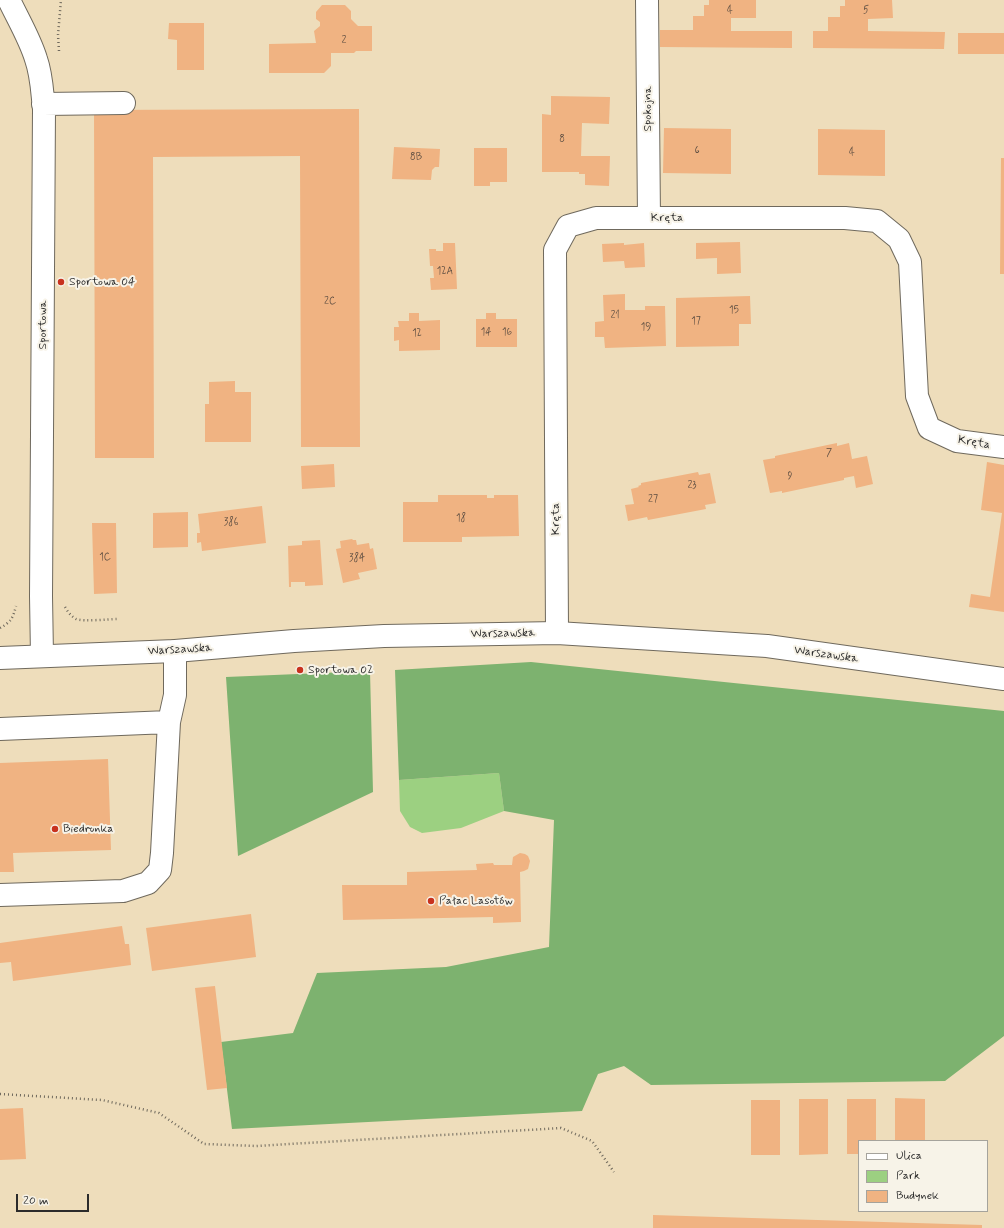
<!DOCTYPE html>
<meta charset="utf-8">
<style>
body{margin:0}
#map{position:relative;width:1004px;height:1228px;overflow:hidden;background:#edb;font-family:Mynerve,sans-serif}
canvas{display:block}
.legend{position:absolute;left:858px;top:1140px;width:130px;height:72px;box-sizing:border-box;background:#f7f3e8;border:1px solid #a5a39c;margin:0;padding:5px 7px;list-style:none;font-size:12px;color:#2b2b2b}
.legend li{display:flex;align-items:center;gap:8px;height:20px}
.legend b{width:20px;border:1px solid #a5a39c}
.scale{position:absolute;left:16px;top:1194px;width:73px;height:18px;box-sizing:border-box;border:2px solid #2b2b2b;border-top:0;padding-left:5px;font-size:12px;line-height:14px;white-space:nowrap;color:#2b2b2b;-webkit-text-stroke:3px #f7f3e8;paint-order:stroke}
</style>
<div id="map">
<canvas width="1004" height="1228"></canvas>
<ul class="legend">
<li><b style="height:5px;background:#fff"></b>Ulica</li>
<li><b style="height:11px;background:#9cd081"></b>Park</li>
<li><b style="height:11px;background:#f0b382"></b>Budynek</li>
</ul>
<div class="scale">20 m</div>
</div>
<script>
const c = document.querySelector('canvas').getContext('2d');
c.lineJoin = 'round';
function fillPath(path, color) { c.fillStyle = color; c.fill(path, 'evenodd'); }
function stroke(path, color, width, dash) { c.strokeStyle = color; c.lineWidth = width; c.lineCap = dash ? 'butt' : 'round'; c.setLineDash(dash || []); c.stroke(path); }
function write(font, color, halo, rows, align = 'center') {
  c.font = font + ' Mynerve,sans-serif'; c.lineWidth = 4; c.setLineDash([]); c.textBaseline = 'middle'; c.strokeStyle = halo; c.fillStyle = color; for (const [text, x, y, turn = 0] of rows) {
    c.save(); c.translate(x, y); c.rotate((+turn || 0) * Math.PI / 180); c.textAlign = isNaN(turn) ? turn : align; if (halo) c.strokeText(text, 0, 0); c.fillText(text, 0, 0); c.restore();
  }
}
fillPath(new Path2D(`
 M 499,773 L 504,811 L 461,828 L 422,833 L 410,827 L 400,811 L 399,780 Z`), '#9cd081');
fillPath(new Path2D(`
 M 531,662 L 1004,711 L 1004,1036 L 945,1081 L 651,1085 L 624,1066 L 598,1074 L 582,1111 L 232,1129 L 221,1042 L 293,1033 L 317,973 L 446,967 L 549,947 L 554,820 L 504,811 L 499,773 L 399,780 L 395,670 Z
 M 370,671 L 373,792 L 238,856 L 226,677 Z`), '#7db26f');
fillPath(new Path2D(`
 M 709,0 L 756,0 L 756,18 L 731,18 L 731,31 L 792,31 L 792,48 L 660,47 L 660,30 L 693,30 L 693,16 L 704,16 L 704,5 L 709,5 Z
 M 845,0 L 892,0 L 893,18 L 868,19 L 868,31 L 945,32 L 944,49 L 813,48 L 813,31 L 828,31 L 828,17 L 840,17 L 840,6 L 845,6 Z
 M 322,5 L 345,5 L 351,11 L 351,19 L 358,26 L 372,26 L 372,51 L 356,51 L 354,53 L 331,53 L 331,66 L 324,73 L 269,73 L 269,44 L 316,43 L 314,31 L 320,26 L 320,22 L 316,19 L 316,12 Z
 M 169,23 L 204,23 L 204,70 L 177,70 L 177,40 L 168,39 Z
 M 958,33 L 1004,33 L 1004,54 L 958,54 Z
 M 551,96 L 610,97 L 609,124 L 582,123 L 581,156 L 610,156 L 609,186 L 585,185 L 585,174 L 579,174 L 579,172 L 542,172 L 542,114 L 551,115 Z
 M 359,109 L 360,447 L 301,447 L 300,156 L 153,157 L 154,458 L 95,458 L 94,110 Z
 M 664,128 L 731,129 L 731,174 L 663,173 Z
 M 818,129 L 885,130 L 885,176 L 818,175 Z
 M 394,147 L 440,149 L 439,167 L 435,167 L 432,170 L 431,180 L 392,179 Z
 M 474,148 L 507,148 L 507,182 L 490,182 L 490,186 L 474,186 Z
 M 1001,158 L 1004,158 L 1004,274 L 1000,274 Z
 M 740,242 L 741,273 L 717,274 L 717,258 L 696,259 L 696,243 Z
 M 443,243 L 455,243 L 457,289 L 431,290 L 430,278 L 434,278 L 433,266 L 430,266 L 429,249 L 436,249 L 436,251 L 443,251 Z
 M 624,243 L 624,245 L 644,243 L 645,267 L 625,268 L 624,261 L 603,262 L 602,244 Z
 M 625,294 L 625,310 L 645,310 L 645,306 L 665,306 L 666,346 L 605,348 L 604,337 L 595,337 L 595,322 L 604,321 L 603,295 Z
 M 750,296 L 751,324 L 739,324 L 739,346 L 676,347 L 676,298 Z
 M 409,313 L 419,313 L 419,321 L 440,320 L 440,350 L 399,351 L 399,340 L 394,341 L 394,327 L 399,327 L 398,321 L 409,321 Z
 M 486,313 L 496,313 L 496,319 L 517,319 L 517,347 L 476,347 L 476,319 L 486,319 Z
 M 235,381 L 235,392 L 251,392 L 251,442 L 205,442 L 205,404 L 209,404 L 209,382 Z
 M 837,443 L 837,446 L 849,443 L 852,459 L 867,456 L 873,484 L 856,488 L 854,476 L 844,478 L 844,480 L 782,493 L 782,491 L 770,493 L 763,460 L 775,458 L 775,456 Z
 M 987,462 L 1004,465 L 1004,612 L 969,607 L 971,594 L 990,597 L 1002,513 L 981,510 Z
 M 334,464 L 335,487 L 302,489 L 301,466 Z
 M 698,472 L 699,475 L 710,473 L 716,503 L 705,505 L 706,509 L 648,520 L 647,517 L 628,521 L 625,505 L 634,504 L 631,489 L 639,487 L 638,486 L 641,485 L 641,483 Z
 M 438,495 L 487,495 L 487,498 L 494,498 L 494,495 L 518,495 L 519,536 L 462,537 L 462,542 L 403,542 L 403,502 L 438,502 Z
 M 262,506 L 266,543 L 202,551 L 201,542 L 197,543 L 197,533 L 200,533 L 198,514 Z
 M 188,512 L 188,547 L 153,548 L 153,513 Z
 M 92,523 L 116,523 L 117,593 L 94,594 Z
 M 352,539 L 353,540 L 356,540 L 357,545 L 369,543 L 370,549 L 373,548 L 377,569 L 358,573 L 360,579 L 343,583 L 336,549 L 341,548 L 340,541 Z
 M 320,540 L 323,585 L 305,586 L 305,582 L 291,582 L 291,587 L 289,587 L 288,546 L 302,545 L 302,541 Z
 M 108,759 L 111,850 L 13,853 L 14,872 L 0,872 L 0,763 Z
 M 520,853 L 525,854 L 528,856 L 530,861 L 528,869 L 524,871 L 520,872 L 521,922 L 493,923 L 493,917 L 343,920 L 342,885 L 407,885 L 407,872 L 477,870 L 476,864 L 493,863 L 494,865 L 512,865 L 513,857 Z
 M 251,914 L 256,957 L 152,971 L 146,928 Z
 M 122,926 L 125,944 L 129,944 L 131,965 L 13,981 L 11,962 L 0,963 L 0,943 Z
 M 215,986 L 227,1088 L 207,1090 L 195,988 Z
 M 895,1098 L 925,1099 L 925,1141 L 895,1141 Z
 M 799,1099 L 828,1099 L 828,1154 L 799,1155 Z
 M 847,1099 L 876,1099 L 876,1141 L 859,1141 L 859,1154 L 847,1154 Z
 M 751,1100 L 780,1100 L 780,1155 L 751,1155 Z
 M 23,1108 L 26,1159 L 0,1160 L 0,1109 Z
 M 653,1215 L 982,1225 L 982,1228 L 653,1228 Z`), '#f0b382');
const minor = new Path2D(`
 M 9,0 C 18,19 30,39 36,59 C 42,76 42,92 44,109 L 41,596 L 42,656
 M 647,0 L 649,218
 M 43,104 L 124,103
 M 557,633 L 555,250 L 568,226 L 596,218 L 845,218 L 877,221 L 899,239 L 910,262 L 917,396 L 929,428 L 957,441 L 1004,447
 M 0,729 L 169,722 L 175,695 L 175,651
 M 0,895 L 123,891 L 148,883 L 160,870 L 162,853 L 169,722`);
const major = new Path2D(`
 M 0,658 L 175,651 L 294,641 L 384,636 L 557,633 L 767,646 L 1004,679`);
stroke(minor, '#6f695d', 24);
stroke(major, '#6f695d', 24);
stroke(new Path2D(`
 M 59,51 L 58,35 L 61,0
 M 65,607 C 68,612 71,616 76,619 C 84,622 108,619 117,619
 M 0,628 C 11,622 13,618 16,606
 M 0,1094 L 102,1100 L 159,1113 L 204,1144 L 256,1146 L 561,1128 L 592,1141 L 614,1172`), '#6f695d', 2.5, [1, 3]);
stroke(minor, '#fff', 22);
stroke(major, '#fff', 22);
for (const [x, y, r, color] of [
 [61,282,4,"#c8321e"],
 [300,670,4,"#c8321e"],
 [55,829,4,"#c8321e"],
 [431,901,4,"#c8321e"]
]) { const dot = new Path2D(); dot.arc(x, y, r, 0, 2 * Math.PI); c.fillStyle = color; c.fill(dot); stroke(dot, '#f7f3e8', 1.5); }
write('10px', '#5c4d41', null, [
 ["4",730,11],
 ["5",866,11],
 ["2",344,41],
 ["8",562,140],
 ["6",697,151],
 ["4",852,153],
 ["8B",416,158],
 ["12A",445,272],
 ["2C",330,302],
 ["15",734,311],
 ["21",615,316],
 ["17",696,322],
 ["19",646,328],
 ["14",486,333],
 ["16",507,333],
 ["12",417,334],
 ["7",829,454],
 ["9",790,477],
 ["23",692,486],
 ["27",653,500],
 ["18",461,519],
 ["386",231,523],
 ["1C",105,558],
 ["384",357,559]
]);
write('12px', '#2b2b2b', '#f7f3e8', [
 ["Spokojna",648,109,-90],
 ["Kręta",667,218],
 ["Sportowa",43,325,-90],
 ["Kręta",974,443,10],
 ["Kręta",556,519,-90],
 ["Warszawska",503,634,-1],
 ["Warszawska",180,650,-3],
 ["Warszawska",826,655,8]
]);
write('12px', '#2b2b2b', '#f7f3e8', [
 ["Sportowa 04",69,282],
 ["Sportowa 02",308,670],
 ["Biedronka",63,829],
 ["Pałac Lasotów",439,901]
], 'left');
</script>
